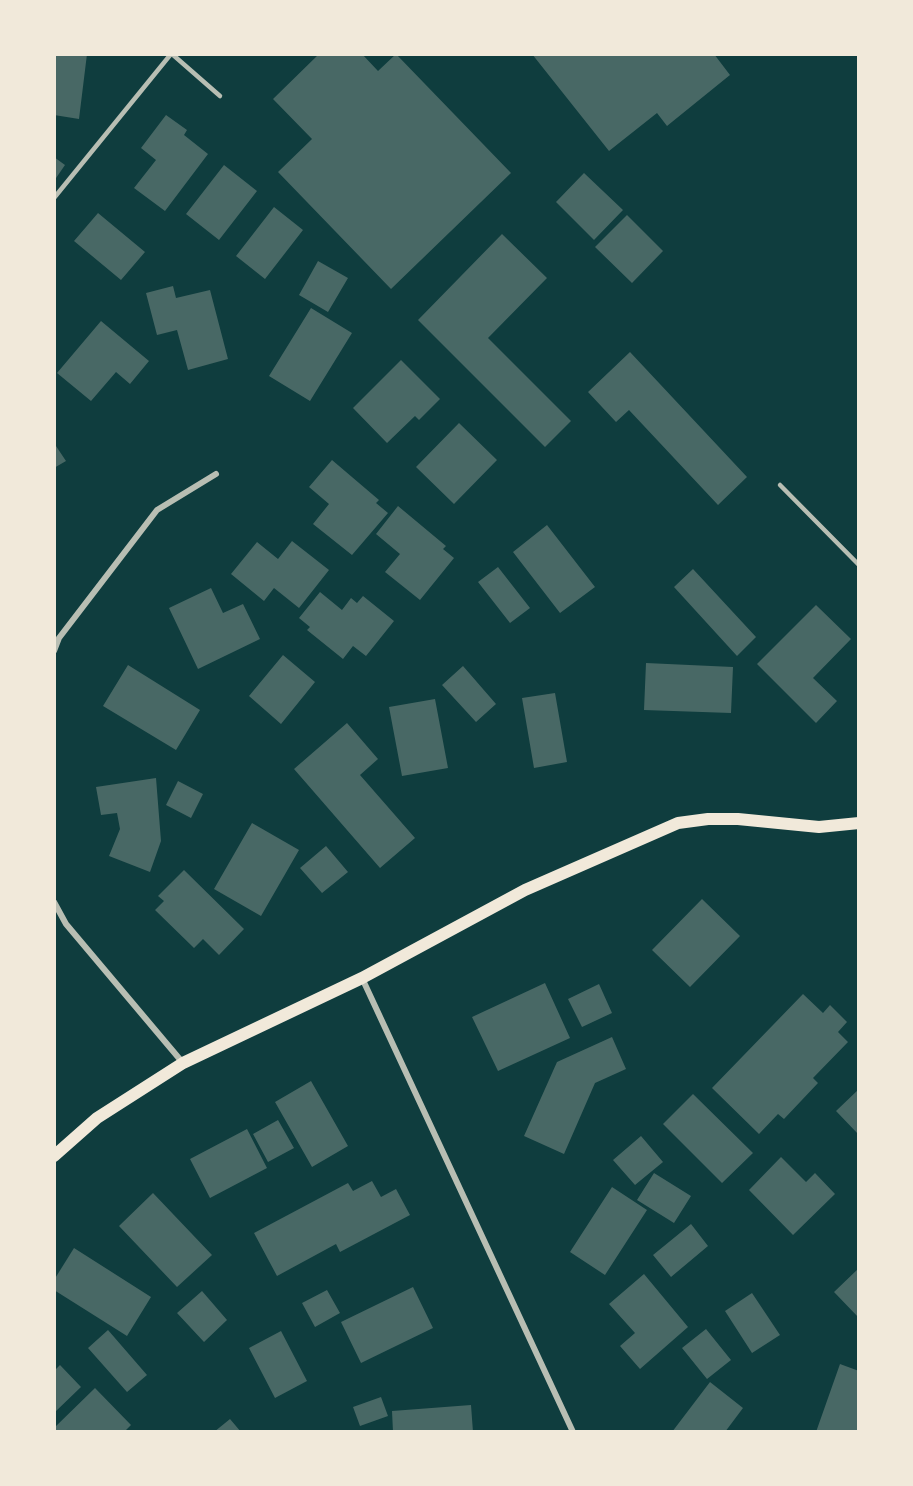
<!DOCTYPE html>
<style>
body{margin:0}
#map{position:relative;width:913px;height:1486px;overflow:hidden;background:#0f3d3e;font-family:"Fira Sans Condensed",sans-serif}
canvas{display:block}
.frame{position:absolute;inset:0;border:56px solid #f1e9da;pointer-events:none}
</style>
<div id="map">
<canvas width="913" height="1486"></canvas>
<div class="frame"></div>
</div>
<script>
const c = document.querySelector('canvas').getContext('2d');
c.lineJoin = 'round';
function fillPath(path, color) { c.fillStyle = color; c.fill(path, 'evenodd'); }
function stroke(path, color, width, dash) { c.strokeStyle = color; c.lineWidth = width; c.lineCap = dash ? 'butt' : 'round'; c.setLineDash(dash || []); c.stroke(path); }
fillPath(new Path2D(`
 M 54,54 L 87,54 L 79,119 L 54,115 Z
 M 319,54 L 362,54 L 378,71 L 396,54 L 511,173 L 391,289 L 278,172 L 312,139 L 273,99 Z
 M 532,54 L 714,54 L 730,75 L 667,126 L 657,113 L 609,151 Z
 M 166,115 L 187,130 L 184,135 L 208,154 L 165,211 L 134,188 L 156,160 L 141,148 Z
 M 54,157 L 65,165 L 54,181 Z
 M 224,165 L 257,191 L 219,240 L 186,214 Z
 M 584,173 L 623,210 L 594,240 L 556,202 Z
 M 274,207 L 303,230 L 265,279 L 236,256 Z
 M 98,213 L 145,252 L 121,280 L 74,241 Z
 M 627,215 L 663,251 L 632,283 L 595,247 Z
 M 502,234 L 547,278 L 488,338 L 571,421 L 545,447 L 418,320 Z
 M 318,261 L 348,278 L 328,312 L 299,295 Z
 M 173,286 L 176,298 L 210,290 L 228,359 L 188,370 L 177,330 L 157,335 L 146,293 Z
 M 311,308 L 352,333 L 310,401 L 269,376 Z
 M 101,321 L 149,361 L 130,384 L 116,372 L 91,401 L 57,373 Z
 M 630,352 L 747,477 L 718,505 L 629,410 L 616,422 L 588,392 Z
 M 401,360 L 440,399 L 419,420 L 415,416 L 387,443 L 353,408 Z
 M 459,423 L 497,460 L 454,504 L 416,467 Z
 M 54,443 L 66,461 L 54,468 Z
 M 332,460 L 379,500 L 376,503 L 388,513 L 352,555 L 313,524 L 329,504 L 309,487 Z
 M 398,506 L 446,546 L 443,549 L 454,558 L 420,600 L 385,572 L 400,554 L 376,534 Z
 M 547,525 L 595,587 L 560,613 L 513,552 Z
 M 292,541 L 329,570 L 299,608 L 274,588 L 264,601 L 231,574 L 257,542 L 278,559 Z
 M 498,567 L 530,608 L 510,623 L 478,582 Z
 M 693,569 L 756,637 L 737,656 L 674,587 Z
 M 211,588 L 223,613 L 243,604 L 260,639 L 198,669 L 169,608 Z
 M 320,592 L 342,610 L 351,598 L 357,603 L 363,596 L 394,621 L 366,656 L 353,646 L 343,659 L 307,630 L 310,627 L 299,618 Z
 M 816,605 L 851,639 L 813,678 L 837,701 L 816,723 L 757,664 Z
 M 283,655 L 315,682 L 281,724 L 249,696 Z
 M 646,663 L 733,667 L 731,713 L 644,710 Z
 M 128,665 L 200,710 L 176,750 L 103,706 Z
 M 463,666 L 496,704 L 476,722 L 442,685 Z
 M 555,693 L 567,762 L 534,768 L 522,698 Z
 M 435,699 L 448,768 L 402,776 L 389,707 Z
 M 347,723 L 378,759 L 360,775 L 415,838 L 380,868 L 294,769 Z
 M 156,778 L 161,841 L 150,872 L 109,856 L 120,829 L 117,813 L 101,815 L 96,787 Z
 M 178,781 L 203,794 L 191,818 L 166,805 Z
 M 252,823 L 299,850 L 261,916 L 214,889 Z
 M 326,846 L 348,872 L 322,893 L 300,868 Z
 M 184,870 L 244,929 L 219,955 L 203,939 L 194,948 L 155,910 L 164,901 L 158,896 Z
 M 702,899 L 740,936 L 690,987 L 652,950 Z
 M 545,983 L 570,1038 L 498,1071 L 472,1017 Z
 M 599,984 L 612,1013 L 582,1027 L 568,999 Z
 M 803,994 L 823,1013 L 830,1005 L 847,1022 L 838,1032 L 848,1042 L 813,1078 L 818,1083 L 784,1119 L 778,1114 L 759,1134 L 712,1088 Z
 M 612,1037 L 626,1069 L 595,1083 L 564,1154 L 524,1136 L 557,1062 Z
 M 311,1081 L 348,1146 L 312,1167 L 275,1102 Z
 M 859,1089 L 859,1135 L 836,1111 Z
 M 693,1094 L 753,1153 L 722,1183 L 663,1124 Z
 M 278,1120 L 294,1148 L 268,1162 L 253,1134 Z
 M 247,1129 L 267,1168 L 210,1198 L 190,1159 Z
 M 641,1136 L 663,1162 L 635,1185 L 613,1160 Z
 M 781,1157 L 806,1182 L 815,1173 L 835,1194 L 793,1235 L 749,1190 Z
 M 654,1173 L 691,1196 L 674,1223 L 637,1200 Z
 M 372,1181 L 381,1197 L 396,1189 L 410,1215 L 340,1252 L 336,1244 L 277,1276 L 254,1233 L 348,1183 L 353,1191 Z
 M 612,1187 L 647,1210 L 605,1275 L 570,1252 Z
 M 153,1193 L 212,1255 L 177,1287 L 119,1226 Z
 M 691,1224 L 708,1246 L 671,1277 L 653,1255 Z
 M 74,1248 L 151,1297 L 127,1336 L 54,1290 L 54,1280 Z
 M 859,1268 L 859,1318 L 834,1292 Z
 M 644,1274 L 688,1327 L 640,1369 L 620,1346 L 635,1333 L 609,1304 Z
 M 413,1287 L 433,1328 L 361,1363 L 341,1322 Z
 M 327,1290 L 340,1313 L 315,1327 L 302,1303 Z
 M 202,1291 L 227,1320 L 204,1342 L 177,1313 Z
 M 752,1293 L 780,1335 L 752,1353 L 725,1311 Z
 M 706,1329 L 731,1360 L 707,1379 L 682,1348 Z
 M 108,1330 L 147,1375 L 127,1392 L 88,1348 Z
 M 281,1331 L 307,1381 L 275,1398 L 249,1348 Z
 M 840,1364 L 859,1371 L 859,1432 L 816,1432 Z
 M 60,1365 L 81,1387 L 54,1413 L 54,1371 Z
 M 710,1382 L 743,1408 L 725,1432 L 672,1432 Z
 M 95,1388 L 131,1425 L 124,1432 L 54,1432 L 54,1428 Z
 M 381,1397 L 388,1416 L 360,1426 L 353,1407 Z
 M 471,1405 L 473,1432 L 393,1432 L 392,1411 Z
 M 230,1419 L 241,1432 L 214,1432 Z`), '#486865');
stroke(new Path2D(`
 M 172,54 L 220,96
 M 54,198 L 171,54
 M 780,485 L 859,565`), '#b8beb3', 4.5);
stroke(new Path2D(`
 M 54,651 L 59,638 L 157,510 L 216,474
 M 54,902 L 66,924 L 183,1063
 M 362,978 L 573,1432`), '#b8beb3', 6);
stroke(new Path2D(`
 M 54,1156 L 97,1118 L 183,1063 L 362,978 L 525,890 L 678,823 L 708,819 L 738,819 L 819,827 L 859,823`), '#f1e9da', 12);
</script>
